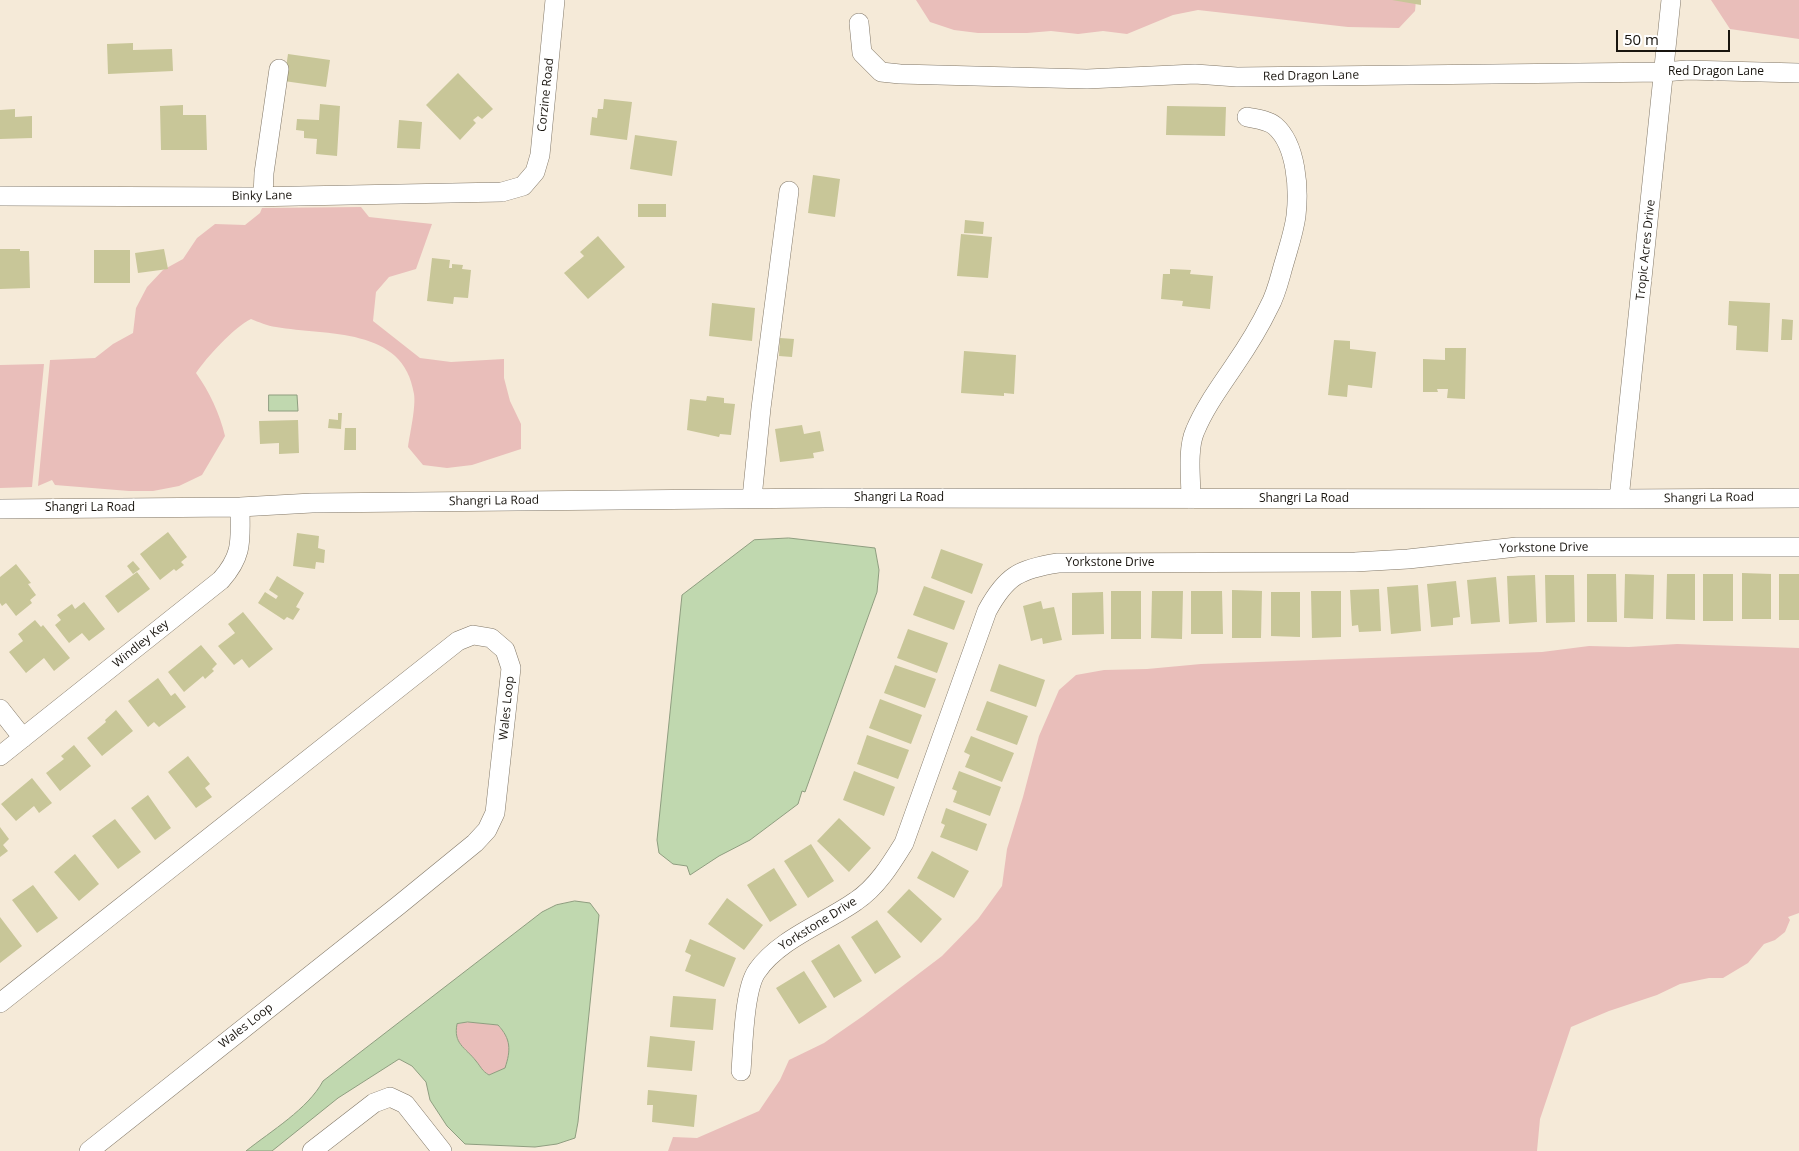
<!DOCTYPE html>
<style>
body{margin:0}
#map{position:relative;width:1799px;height:1151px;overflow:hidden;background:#f5ead8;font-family:"Open Sans",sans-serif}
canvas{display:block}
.scale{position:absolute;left:1616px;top:30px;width:114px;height:22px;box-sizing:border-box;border:2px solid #18140e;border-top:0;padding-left:6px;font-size:15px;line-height:18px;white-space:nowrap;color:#18140e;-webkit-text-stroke:4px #fff;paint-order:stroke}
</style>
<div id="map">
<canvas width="1799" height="1151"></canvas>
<div class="scale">50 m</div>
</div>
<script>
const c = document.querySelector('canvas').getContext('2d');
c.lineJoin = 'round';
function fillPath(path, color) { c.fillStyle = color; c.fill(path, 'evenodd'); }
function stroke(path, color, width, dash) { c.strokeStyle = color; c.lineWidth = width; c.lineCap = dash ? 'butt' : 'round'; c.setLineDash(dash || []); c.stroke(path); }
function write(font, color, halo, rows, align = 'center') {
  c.font = font + ' "Open Sans",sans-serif'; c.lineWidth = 4.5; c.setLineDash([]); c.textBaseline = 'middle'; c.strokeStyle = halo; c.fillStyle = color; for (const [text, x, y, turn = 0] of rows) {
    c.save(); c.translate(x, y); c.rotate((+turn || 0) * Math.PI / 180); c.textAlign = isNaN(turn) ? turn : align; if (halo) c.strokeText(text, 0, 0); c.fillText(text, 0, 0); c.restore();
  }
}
fillPath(new Path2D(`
 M 916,0 L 1416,0 L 1415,11 L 1399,28 L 1348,27 L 1198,10 L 1173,15 L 1127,34 L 1103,31 L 1078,34 L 1051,31 L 1027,33 L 978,33 L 954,30 L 930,22 Z
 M 1711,0 L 1799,0 L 1799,39 L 1730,29 Z
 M 361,207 L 369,217 L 432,224 L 416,269 L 389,277 L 376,292 L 373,321 L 420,358 L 451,362 L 504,359 L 504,378 L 510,401 L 521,424 L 521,449 L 472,465 L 447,468 L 423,465 L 408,447 C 410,433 416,407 414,394 C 404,326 326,336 276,327 C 267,326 259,322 251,319 C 234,327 206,358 196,373 C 209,391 220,414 225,436 L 202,475 L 179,486 L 153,491 L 129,491 L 55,485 L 52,480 L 38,486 L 50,360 L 95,358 L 113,344 L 133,333 L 136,308 L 147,287 L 163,270 L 183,259 L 197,238 L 215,224 L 245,225 L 260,213 L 262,208 Z
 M 44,364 L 32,487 L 0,488 L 0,365 Z
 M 1677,644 L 1799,648 L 1799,913 L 1788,917 L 1790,920 L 1785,932 L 1775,940 L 1764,944 L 1748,963 L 1723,978 L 1709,978 L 1680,984 L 1657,995 L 1609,1011 L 1571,1027 L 1540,1119 L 1537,1151 L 668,1151 L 673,1137 L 697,1138 L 759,1111 L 780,1080 L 789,1060 L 824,1043 L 863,1016 L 942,956 L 978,919 L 1002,886 L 1007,849 L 1023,797 L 1039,736 L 1059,690 L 1076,675 L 1104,670 L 1147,669 L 1201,664 L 1542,652 L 1589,646 L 1629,647 Z
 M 468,1022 L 498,1025 C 512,1041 511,1049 506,1068 L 489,1075 C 482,1071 481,1067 476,1061 C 465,1047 453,1044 457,1024 Z`), '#e9beba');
const water = new Path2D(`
 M 269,395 L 297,395 L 298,411 L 269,411 Z
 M 789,538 L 875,548 L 879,570 L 877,592 L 805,792 L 802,791 L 798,804 L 750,840 L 719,856 L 690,875 L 687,866 L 673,864 L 659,853 L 657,840 L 682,595 L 754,540 Z
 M 575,901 L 590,903 L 599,915 L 578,1122 L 575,1138 L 557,1144 L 535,1147 L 465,1144 L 447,1126 L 430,1100 L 426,1082 L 412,1066 L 399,1059 L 338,1098 L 272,1151 L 246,1151 C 271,1131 308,1109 323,1081 L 542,912 L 556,905 ZM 468,1022 L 498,1025 C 511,1039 511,1050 505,1068 L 489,1075 C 482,1071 481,1067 476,1061 C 465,1047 453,1044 457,1024 Z`);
fillPath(water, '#c0d8af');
stroke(water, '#8e9d7f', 1);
fillPath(new Path2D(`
 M 1392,0 L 1421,0 L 1421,5 Z
 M 133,43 L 133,50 L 172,49 L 173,71 L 108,74 L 107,44 Z
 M 288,54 L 330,60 L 326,87 L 284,81 Z
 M 458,73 L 493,109 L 482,119 L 478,116 L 473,120 L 476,123 L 460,140 L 426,105 Z
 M 604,99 L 632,102 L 627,140 L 590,135 L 592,117 L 597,118 L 598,109 L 603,109 Z
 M 320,104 L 340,106 L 337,156 L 316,154 L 317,139 L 304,138 L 304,131 L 296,130 L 297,119 L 319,120 Z
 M 183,105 L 183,115 L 206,115 L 207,150 L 161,150 L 160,106 Z
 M 1167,106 L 1226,107 L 1225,136 L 1166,135 Z
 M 15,109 L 15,117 L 32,116 L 32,138 L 0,139 L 0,110 Z
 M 399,120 L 422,122 L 420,149 L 397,148 Z
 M 635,135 L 677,141 L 672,176 L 630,169 Z
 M 813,175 L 840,179 L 835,217 L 808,213 Z
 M 638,204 L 666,204 L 666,217 L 638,217 Z
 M 965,220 L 984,222 L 983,234 L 964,233 Z
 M 961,234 L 992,237 L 988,278 L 957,276 Z
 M 598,236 L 625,267 L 588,299 L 564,273 L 584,256 L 580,252 Z
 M 0,249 L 20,249 L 20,251 L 29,251 L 30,288 L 0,289 Z
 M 164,249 L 168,269 L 138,273 L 135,253 Z
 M 94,250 L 130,250 L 130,283 L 94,283 Z
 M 432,258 L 450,260 L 449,268 L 452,268 L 452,264 L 463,265 L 462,269 L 471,270 L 468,298 L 454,297 L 453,304 L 427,301 Z
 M 1170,269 L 1191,270 L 1190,274 L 1213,276 L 1210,309 L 1182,306 L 1183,301 L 1161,299 L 1163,274 L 1170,274 Z
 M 1729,301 L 1770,303 L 1768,352 L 1736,350 L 1737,326 L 1728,325 Z
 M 712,303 L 755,308 L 752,341 L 709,336 Z
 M 1782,319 L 1793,320 L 1792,340 L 1781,340 Z
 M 780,338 L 794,339 L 792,357 L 779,356 Z
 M 1334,340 L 1350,341 L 1350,349 L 1376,352 L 1372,388 L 1348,385 L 1347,397 L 1328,395 Z
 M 1445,348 L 1466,348 L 1465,399 L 1447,398 L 1448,389 L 1437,389 L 1438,392 L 1423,392 L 1423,359 L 1445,360 Z
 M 964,351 L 1016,355 L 1014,394 L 1004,393 L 1004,396 L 961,393 Z
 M 707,396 L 724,398 L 724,403 L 735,404 L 731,435 L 720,434 L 719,437 L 687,430 L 690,399 L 706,401 Z
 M 338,413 L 342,413 L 341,429 L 328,428 L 329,419 L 338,420 Z
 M 298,420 L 299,453 L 279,454 L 279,443 L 260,444 L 259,421 Z
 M 802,425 L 804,434 L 820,431 L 824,451 L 813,453 L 814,458 L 780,462 L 775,429 Z
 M 345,428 L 356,428 L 356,450 L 344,450 Z
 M 168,532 L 187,557 L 181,562 L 184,565 L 176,571 L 174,569 L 160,580 L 140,554 Z
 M 297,533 L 319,536 L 318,548 L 325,550 L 324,563 L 316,562 L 315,569 L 293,566 Z
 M 941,549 L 983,564 L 972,594 L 931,578 Z
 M 133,561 L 140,569 L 133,574 L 127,566 Z
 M 16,564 L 31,583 L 28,584 L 36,595 L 30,600 L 32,603 L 16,616 L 6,603 L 2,606 L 0,603 L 0,577 Z
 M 137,572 L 150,589 L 118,613 L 105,596 Z
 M 1742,573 L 1771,574 L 1771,619 L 1742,619 Z
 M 1587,574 L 1616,574 L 1617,622 L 1587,622 Z
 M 1625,574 L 1654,575 L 1653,619 L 1624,618 Z
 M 1667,574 L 1695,574 L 1695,620 L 1666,619 Z
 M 1703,574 L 1733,574 L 1733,621 L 1703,621 Z
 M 1779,574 L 1799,574 L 1799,620 L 1779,620 Z
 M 1535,575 L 1537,622 L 1509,624 L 1507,576 Z
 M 1545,575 L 1574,575 L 1575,622 L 1546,623 Z
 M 277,576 L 304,593 L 296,607 L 300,609 L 293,620 L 287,617 L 284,620 L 258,603 L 265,592 L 276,599 L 278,596 L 269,590 Z
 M 1496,577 L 1500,622 L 1471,624 L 1467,580 Z
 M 1456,581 L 1460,617 L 1453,618 L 1453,625 L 1431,627 L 1427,584 Z
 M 1418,585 L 1421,631 L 1391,634 L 1387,587 Z
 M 924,586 L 965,601 L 954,630 L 913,615 Z
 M 1379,589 L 1381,631 L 1359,632 L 1358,625 L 1352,626 L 1350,590 Z
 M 1232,590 L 1262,591 L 1261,638 L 1232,638 Z
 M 1111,591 L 1141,591 L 1141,639 L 1111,639 Z
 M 1152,591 L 1183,591 L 1182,639 L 1151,638 Z
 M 1191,591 L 1222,591 L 1223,634 L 1191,634 Z
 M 1311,591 L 1341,591 L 1341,637 L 1312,638 Z
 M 1103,592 L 1104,634 L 1072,635 L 1072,593 Z
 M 1271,592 L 1300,592 L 1300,637 L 1271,636 Z
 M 1041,601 L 1043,609 L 1054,607 L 1062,640 L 1043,644 L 1042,638 L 1031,641 L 1023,606 Z
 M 84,602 L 105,629 L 89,641 L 82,633 L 69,643 L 55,625 L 61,620 L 57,615 L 72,604 L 75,609 Z
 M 243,612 L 273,649 L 249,668 L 242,659 L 234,665 L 218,646 L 235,633 L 228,624 Z
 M 35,620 L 41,627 L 43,625 L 70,658 L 54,671 L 44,658 L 26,673 L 9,652 L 23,641 L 18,634 Z
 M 908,629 L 948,643 L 937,673 L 897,658 Z
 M 201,645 L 217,664 L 212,669 L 214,671 L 205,679 L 203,676 L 184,692 L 168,672 Z
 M 999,664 L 1045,680 L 1036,707 L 990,691 Z
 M 895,665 L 936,679 L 925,708 L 884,693 Z
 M 158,678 L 171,696 L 175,693 L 186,707 L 159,727 L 154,722 L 148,727 L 128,701 Z
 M 880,699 L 922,715 L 911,744 L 869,728 Z
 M 987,701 L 1028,716 L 1017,745 L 976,730 Z
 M 116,710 L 133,731 L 102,756 L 87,738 L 106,722 L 105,720 Z
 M 867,735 L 909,750 L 898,779 L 857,764 Z
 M 971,736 L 1014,753 L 1002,782 L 965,767 L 970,755 L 964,752 Z
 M 74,745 L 91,766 L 60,791 L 46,773 L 64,759 L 61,756 Z
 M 188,756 L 210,784 L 205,788 L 212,797 L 196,808 L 168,772 Z
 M 854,771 L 895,787 L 884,816 L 843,800 Z
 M 959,771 L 1001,787 L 990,816 L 953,802 L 957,791 L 952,789 Z
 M 32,778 L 52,803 L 39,813 L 34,806 L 16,821 L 1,804 Z
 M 148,795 L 171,828 L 155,840 L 131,808 Z
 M 946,808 L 987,824 L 977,851 L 940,837 L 945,825 L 941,823 Z
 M 839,818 L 871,848 L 849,872 L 817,841 Z
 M 115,819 L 141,852 L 118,869 L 92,836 Z
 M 0,827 L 9,839 L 3,845 L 8,851 L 0,857 Z
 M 811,844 L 834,881 L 808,898 L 784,861 Z
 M 932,851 L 969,871 L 954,898 L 917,878 Z
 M 75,854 L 99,884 L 79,901 L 54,872 Z
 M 774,868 L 797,905 L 770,922 L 747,885 Z
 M 33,885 L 58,918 L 37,933 L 12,900 Z
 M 909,889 L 942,919 L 921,943 L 887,912 Z
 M 727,898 L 763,925 L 744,950 L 708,924 Z
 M 0,917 L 22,946 L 0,963 Z
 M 877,920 L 901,957 L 875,974 L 851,937 Z
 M 690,939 L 736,958 L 724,987 L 685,971 L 691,955 L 685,952 Z
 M 839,944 L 862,981 L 834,998 L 811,961 Z
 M 804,971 L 827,1007 L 799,1024 L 776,988 Z
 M 673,996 L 716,999 L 713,1030 L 670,1027 Z
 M 650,1036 L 695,1041 L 692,1071 L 647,1067 Z
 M 648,1090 L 697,1095 L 694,1127 L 652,1122 L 653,1105 L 647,1105 Z`), '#c8c698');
const minor = new Path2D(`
 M 859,23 L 862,53 L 881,72 L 900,74 L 1087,79 L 1195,74 L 1237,77 L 1664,72 L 1687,70 L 1799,73
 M 0,196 L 249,197 L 502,192 L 523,186 L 535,172 L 540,155 L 555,0
 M 263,197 L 264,173 L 279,69
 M 752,498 L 761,408 L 789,191
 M 1191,499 C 1191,479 1187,449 1195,431 C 1205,407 1220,387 1234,366 C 1247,347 1259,328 1269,307 C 1277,293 1280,276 1285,260 C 1289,246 1294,231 1296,216 C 1299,190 1297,145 1275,126 C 1268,120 1256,119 1247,117
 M 1619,499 L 1671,0
 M 0,509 L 240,507 L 312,503 L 825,498 L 1619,499 L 1799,498
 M 0,709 L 23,738
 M 0,756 L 221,580 C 244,554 240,539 240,507
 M 0,1003 L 458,641 L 473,635 L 491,638 L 505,650 L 511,668 L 495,813 L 487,830 L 475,843 L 399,905 L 89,1151
 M 741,1071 C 743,1047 744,989 757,971 C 779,939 825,923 856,901 C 877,887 891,864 904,843 L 987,611 C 1006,576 1019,569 1058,563 L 1355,562 L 1408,559 L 1517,547 L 1799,547
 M 312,1151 L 374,1103 L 390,1097 L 405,1104 L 442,1151`);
stroke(minor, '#817767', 20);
stroke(minor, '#fff', 19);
write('12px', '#18140e', '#fff', [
 ["Red Dragon Lane",1716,72],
 ["Red Dragon Lane",1311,76,-1],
 ["Corzine Road",546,95,-84],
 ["Binky Lane",262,196,-1],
 ["Tropic Acres Drive",1646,250,-84],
 ["Shangri La Road",899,498],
 ["Shangri La Road",1709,498,-1],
 ["Shangri La Road",1304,499],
 ["Shangri La Road",494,501,-1],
 ["Shangri La Road",90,508],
 ["Yorkstone Drive",1544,548,-1],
 ["Yorkstone Drive",1110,563],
 ["Windley Key",141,644,-39],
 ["Wales Loop",507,708,-84],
 ["Yorkstone Drive",818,924,-32],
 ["Wales Loop",246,1026,-38]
]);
</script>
